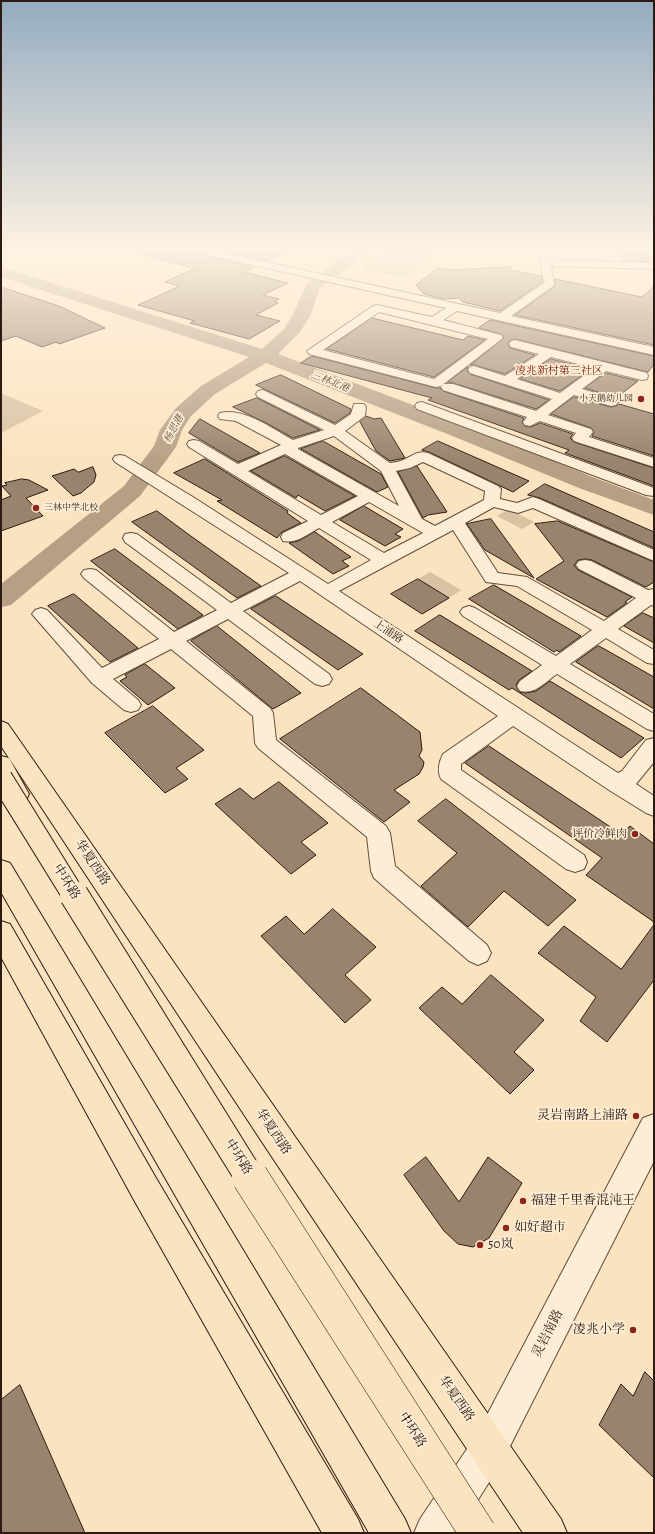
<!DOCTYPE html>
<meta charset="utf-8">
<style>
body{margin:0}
#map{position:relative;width:655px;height:1534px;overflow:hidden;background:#fce3bf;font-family:Alegreya,serif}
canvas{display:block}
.frame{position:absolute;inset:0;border:2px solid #2d1b13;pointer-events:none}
</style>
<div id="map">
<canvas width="655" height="1534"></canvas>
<div class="frame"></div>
</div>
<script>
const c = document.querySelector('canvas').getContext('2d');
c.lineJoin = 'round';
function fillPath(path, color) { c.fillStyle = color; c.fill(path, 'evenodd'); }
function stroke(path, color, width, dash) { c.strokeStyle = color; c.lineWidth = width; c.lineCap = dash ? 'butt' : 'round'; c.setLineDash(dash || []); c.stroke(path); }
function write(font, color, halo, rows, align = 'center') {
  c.font = font + ' Alegreya,"Noto Serif SC",serif'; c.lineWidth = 3.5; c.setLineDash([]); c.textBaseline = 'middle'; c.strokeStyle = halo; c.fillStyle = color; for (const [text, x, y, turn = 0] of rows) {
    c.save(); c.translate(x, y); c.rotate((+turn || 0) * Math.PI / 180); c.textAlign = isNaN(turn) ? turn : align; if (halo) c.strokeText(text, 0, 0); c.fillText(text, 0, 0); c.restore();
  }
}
fillPath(new Path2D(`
 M 387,249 L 414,249 L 434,251 L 406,277 L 361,270 Z
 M 1,393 L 43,411 L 1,433 Z
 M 509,509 L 534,522 L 522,529 L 497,516 Z
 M 430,572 L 461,590 L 449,598 L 418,579 Z`), '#d9c1a2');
fillPath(new Path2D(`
 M 355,249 L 372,249 L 320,288 L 310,316 L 300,332 L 278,354 L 466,425 L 595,478 L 654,500 L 654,515 L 579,488 L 450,435 L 266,363 L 215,394 L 191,416 L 182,430 L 176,447 L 140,496 L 11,605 L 1,607 L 1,584 L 124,486 L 154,446 L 160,430 L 176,408 L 201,386 L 249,357 L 1,277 L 1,267 L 262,349 L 284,329 L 292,316 L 307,283 Z`), '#b69f85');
const building = new Path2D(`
 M 140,249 L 189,249 L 195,253 L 254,267 L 244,272 L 288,283 L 263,295 L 279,299 L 274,302 L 278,303 L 256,315 L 280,321 L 249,339 L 190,323 L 195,321 L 138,305 L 180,286 L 165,282 L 195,268 L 139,254 Z
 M 211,249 L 291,249 L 267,261 Z
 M 619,249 L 654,249 L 654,262 L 624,261 Z
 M 511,267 L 510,270 L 541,276 L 542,282 L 500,311 L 463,302 L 459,298 L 444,299 L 424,294 L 416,285 L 438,268 L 451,270 Z
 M 555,279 L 642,297 L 654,286 L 654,345 L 515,315 L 554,287 L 555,284 Z
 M 1,287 L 59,306 L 105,328 L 59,344 L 56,342 L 42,347 L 16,336 L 1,341 Z
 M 372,318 L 463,340 L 468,336 L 485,340 L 434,377 L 327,349 Z
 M 490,320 L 654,356 L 654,364 L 648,372 L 515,339 L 511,340 L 508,343 L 510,348 L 535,355 L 505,374 L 474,365 L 470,365 L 504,338 L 501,334 L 479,328 Z
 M 312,356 L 436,388 L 440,388 L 443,391 L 524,418 L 522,422 L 525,426 L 531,427 L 540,423 L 573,434 L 570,438 L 574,442 L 654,468 L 654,486 L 565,453 L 569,450 L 428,400 L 432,398 L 301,363 Z
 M 551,359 L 591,369 L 560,391 L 520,379 Z
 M 468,367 L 467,371 L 470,374 L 549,400 L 536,409 L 453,383 L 448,382 Z
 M 606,373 L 638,381 L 616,398 L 585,388 Z
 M 281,375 L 351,409 L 350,413 L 335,423 L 256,385 Z
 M 574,397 L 611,407 L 616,406 L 619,404 L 654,414 L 654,456 L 592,436 L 594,432 L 591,428 L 551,414 Z
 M 257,398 L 320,430 L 293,438 L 268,424 L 233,407 Z
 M 366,416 L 374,419 L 381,418 L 405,458 L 390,461 L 376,451 L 360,422 Z
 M 200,419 L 260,453 L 238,462 L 189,433 Z
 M 323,441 L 381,474 L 388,487 L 377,492 L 301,449 Z
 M 438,441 L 529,481 L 513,492 L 429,452 L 422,450 Z
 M 285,456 L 355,496 L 325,511 L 298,495 L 296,498 L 251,471 Z
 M 205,459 L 288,511 L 287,513 L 301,523 L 282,532 L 277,538 L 217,501 L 222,500 L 174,473 Z
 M 417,466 L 447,512 L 428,515 L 423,518 L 398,472 Z
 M 93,467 L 96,475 L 94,482 L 81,493 L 73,496 L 52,476 L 74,469 L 78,472 Z
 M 22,479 L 29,480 L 48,490 L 26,498 L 43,516 L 1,531 L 1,500 L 11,496 L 2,486 L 7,485 L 5,483 Z
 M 545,484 L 654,532 L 654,548 L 540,498 L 528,495 Z
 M 364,506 L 403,529 L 395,534 L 401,537 L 385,546 L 340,520 Z
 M 157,511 L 188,534 L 261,586 L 237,598 L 132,522 Z
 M 491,519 L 534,578 L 485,550 L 467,524 Z
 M 558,521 L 654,562 L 654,582 L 646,587 L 592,560 L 585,559 L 578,560 L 574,565 L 578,570 L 632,597 L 625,602 L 627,603 L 607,617 L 536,579 L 564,561 L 535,524 Z
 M 315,532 L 351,557 L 342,561 L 349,566 L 333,574 L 289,543 L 298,541 Z
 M 115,549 L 203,615 L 178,629 L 91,561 Z
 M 418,579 L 449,598 L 422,614 L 391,594 Z
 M 494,585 L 581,636 L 559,652 L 557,650 L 554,652 L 469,599 Z
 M 74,594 L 138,648 L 110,662 L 48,606 Z
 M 276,596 L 363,654 L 338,670 L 251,609 Z
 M 643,613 L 654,618 L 654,643 L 624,626 Z
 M 440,615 L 532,671 L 519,680 L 516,685 L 520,692 L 526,693 L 536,691 L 550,681 L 644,738 L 621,758 L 512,688 L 509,690 L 415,631 Z
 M 217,626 L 301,693 L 273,709 L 191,641 Z
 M 598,646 L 599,646 L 654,677 L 654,709 L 576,662 Z
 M 145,664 L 175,688 L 148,705 L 120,681 L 127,677 L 125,675 Z
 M 361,688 L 420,732 L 422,750 L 419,756 L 424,762 L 423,767 L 419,774 L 394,790 L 410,802 L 384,822 L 280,739 Z
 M 153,706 L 204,750 L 176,768 L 188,779 L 165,793 L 105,733 Z
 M 489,746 L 621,834 L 630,826 L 654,844 L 654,922 L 586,875 L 602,858 L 465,763 Z
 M 279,782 L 328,823 L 301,842 L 316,855 L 291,874 L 215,804 L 240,788 L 253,799 Z
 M 446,799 L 576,900 L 548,926 L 504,891 L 468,927 L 421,886 L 457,853 L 418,821 Z
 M 333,909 L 376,947 L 345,975 L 371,1000 L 345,1023 L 261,936 L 286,916 L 304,934 Z
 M 654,925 L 654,980 L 607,1042 L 580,1021 L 596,997 L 538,953 L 564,926 L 621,969 Z
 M 491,975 L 544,1020 L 514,1052 L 534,1070 L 510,1094 L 419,1008 L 442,987 L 462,1004 Z
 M 426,1157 L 459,1202 L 488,1157 L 522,1183 L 489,1238 L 473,1247 L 458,1244 L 444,1231 L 404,1175 Z
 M 645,1372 L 654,1381 L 654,1478 L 599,1425 L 621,1384 L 633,1396 Z
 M 20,1385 L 85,1533 L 1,1533 L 1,1400 Z`);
fillPath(building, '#99836c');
stroke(building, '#2d1b13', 1);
const minor = new Path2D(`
 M 190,249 L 206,249 L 500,313 L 544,283 L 538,249 L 548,249 L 550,260 L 654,263 L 654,269 L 551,266 L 554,284 L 553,286 L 511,316 L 654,347 L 654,355 L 457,311 L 443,320 L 501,335 L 503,338 L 441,386 L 436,387 L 309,354 L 307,351 L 373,306 L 377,305 L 432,317 L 446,308 L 195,252 ZM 379,312 L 488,339 L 434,379 L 323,350 Z
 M 515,340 L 647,373 L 648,376 L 647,379 L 642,380 L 606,371 L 582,389 L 616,399 L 618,402 L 616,405 L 611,406 L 574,395 L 548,415 L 591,429 L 593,432 L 589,437 L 654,458 L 654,467 L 574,441 L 572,438 L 576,433 L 540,421 L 530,426 L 525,425 L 523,422 L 527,417 L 443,390 L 441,387 L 443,384 L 453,384 L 536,411 L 552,399 L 470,373 L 468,370 L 470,367 L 474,366 L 505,376 L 539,354 L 511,347 L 509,344 L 511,341 ZM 551,357 L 594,368 L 560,393 L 517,379 Z
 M 263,390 L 335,425 L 351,414 L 354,404 L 364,404 L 366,407 L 365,416 L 345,431 L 390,463 C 394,462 399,462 403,460 C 412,456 418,450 428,453 L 498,486 L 501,489 L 500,499 L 517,503 L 533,497 L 539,499 L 654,550 L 654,561 L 533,508 L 518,513 L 494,507 L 465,523 L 498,573 L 527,577 L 604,621 L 636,598 L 579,569 L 576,565 L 579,561 L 585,560 L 591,561 L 648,590 L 654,589 L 654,606 L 651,605 L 618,629 L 654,650 L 654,664 L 647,663 L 606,638 L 570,664 L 654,714 L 654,731 L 647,729 L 557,674 C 545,682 535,695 520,691 L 517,686 L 520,681 L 542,665 L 463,616 L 460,612 L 463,608 L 469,606 L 475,608 L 556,656 L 592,630 L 517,586 L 486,582 L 453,530 L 339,591 L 618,773 L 622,771 L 646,740 L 654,738 L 654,762 L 636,784 L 654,796 L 654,816 L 646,813 L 609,790 L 513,726 L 461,764 L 461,770 L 584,855 L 587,862 L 584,869 L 575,872 L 566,869 L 441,779 C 437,771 439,762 443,754 L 498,716 L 300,581 L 243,611 L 329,674 L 332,679 L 329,684 L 322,686 L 315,684 L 228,619 L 186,641 L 270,708 L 273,713 L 276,740 L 386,826 L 390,833 L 395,866 L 487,945 L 491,953 L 487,961 L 478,965 L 469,961 L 374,878 L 371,871 L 367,837 L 258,748 L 255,743 L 253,716 L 171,649 L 113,679 L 138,700 L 141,705 L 138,710 L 131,712 L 124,710 L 92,683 L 32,614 L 35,610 L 41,608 L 47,610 L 102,668 L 159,639 L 84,578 L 81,574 L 84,570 L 90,569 L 96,570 L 174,632 L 217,610 L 125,542 L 123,538 L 125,534 L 131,533 L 137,534 L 231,603 L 289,573 L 115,462 L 113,459 L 115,456 L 120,455 L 125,456 L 193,497 L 328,584 L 371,560 L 319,528 C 308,534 296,544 283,541 L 281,537 L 283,533 L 308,521 L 189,447 L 187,444 L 189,441 L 194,440 L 199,441 L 238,464 L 281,445 L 236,421 L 220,419 L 218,416 L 220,413 C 243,407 273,429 293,440 L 324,430 L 258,397 L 256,394 L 258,391 ZM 334,436 L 381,471 L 399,506 L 298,449 L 298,448 ZM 285,454 L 358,496 L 321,515 L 248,471 ZM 423,462 L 485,491 L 484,500 L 435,526 L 422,519 L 396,471 L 410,468 ZM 369,502 L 423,533 L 384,553 L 332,522 Z
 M 422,402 L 654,488 L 654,496 L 646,495 L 417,409 L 415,406 L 417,403 Z
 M 654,1114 L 654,1161 L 503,1460 L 457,1533 L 414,1533 L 420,1519 L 477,1434 L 643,1118 Z`);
const major = new Path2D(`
 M 1,721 L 8,724 L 561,1519 L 567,1533 L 523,1533 L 268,1151 L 1,746 Z
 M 1,921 L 10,924 L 156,1178 L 358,1519 L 364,1533 L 322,1533 L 134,1200 L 1,957 Z`);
const highway = new Path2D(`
 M 1,756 L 9,758 L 29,794 L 26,800 L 18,803 L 10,800 L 1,784 Z
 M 1,860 L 10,863 L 405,1519 L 411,1533 L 369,1533 L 1,892 Z`);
stroke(minor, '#614d3e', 2);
stroke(major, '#2d1b13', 2);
stroke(highway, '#2d1b13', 2);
fillPath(minor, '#fdedd5');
fillPath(major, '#fce3bf');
fillPath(highway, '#fce3bf');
const highwayBridgeFar2 = new Path2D(`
 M 1,778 L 74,896`);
const highwayBridgeFar1 = new Path2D(`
 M 74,895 L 250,1178`);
const highwayBridge = new Path2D(`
 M 250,1177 L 478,1533`);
stroke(highwayBridgeFar2, '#2d1b13', 24, []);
stroke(highwayBridgeFar1, '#2d1b13', 30, []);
stroke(highwayBridge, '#2d1b13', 37, []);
stroke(highwayBridgeFar2, '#fce3bf', 22);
stroke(highwayBridgeFar1, '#fce3bf', 28);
stroke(highwayBridge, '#fce3bf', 36);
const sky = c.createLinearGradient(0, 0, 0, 463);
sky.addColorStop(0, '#94acc0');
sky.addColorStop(0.54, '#fef2e2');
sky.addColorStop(1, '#fef2e200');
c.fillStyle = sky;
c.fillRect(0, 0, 655, 463);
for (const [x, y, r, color] of [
 [641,399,4,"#8f2418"],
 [36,508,4,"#8f2418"],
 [635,834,4,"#8f2418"],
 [636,1116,4,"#8f2418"],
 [523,1201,4,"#8f2418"],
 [506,1228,4,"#8f2418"],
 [480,1245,4,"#8f2418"],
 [633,1330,4,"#8f2418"]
]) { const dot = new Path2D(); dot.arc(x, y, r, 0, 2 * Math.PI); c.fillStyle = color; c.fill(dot); stroke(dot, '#fdedd5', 1.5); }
write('9px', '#2d1b13', '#fdedd5', [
 ["小天鹅幼儿园",633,399],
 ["三林中学北校",44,508,"left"]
], 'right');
write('italic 10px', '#645041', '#fdedd5', [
 ["三林北港",330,382,21],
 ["杨思港",174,429,-62]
]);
write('11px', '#7a1f14', '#fdedd5', [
 ["凌兆新村第三社区",559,371]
]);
write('11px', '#2d1b13', '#fdedd5', [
 ["上浦路",388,632,34]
]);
write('11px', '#2d1b13', '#fdedd5', [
 ["评价冷鲜肉",627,834]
], 'right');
write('13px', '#2d1b13', '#fdedd5', [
 ["华夏西路",92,863,56],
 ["中环路",66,882,58],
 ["华夏西路",273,1132,56],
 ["中环路",238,1157,58],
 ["灵岩南路",548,1334,-63],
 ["华夏西路",456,1399,55],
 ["中环路",412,1430,57]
]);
write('13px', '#2d1b13', '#fdedd5', [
 ["灵岩南路上浦路",628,1116,"right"],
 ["福建千里香混沌王",531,1201],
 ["如好超市",514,1228],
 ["50岚",488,1245],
 ["凌兆小学",625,1330,"right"]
], 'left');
</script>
